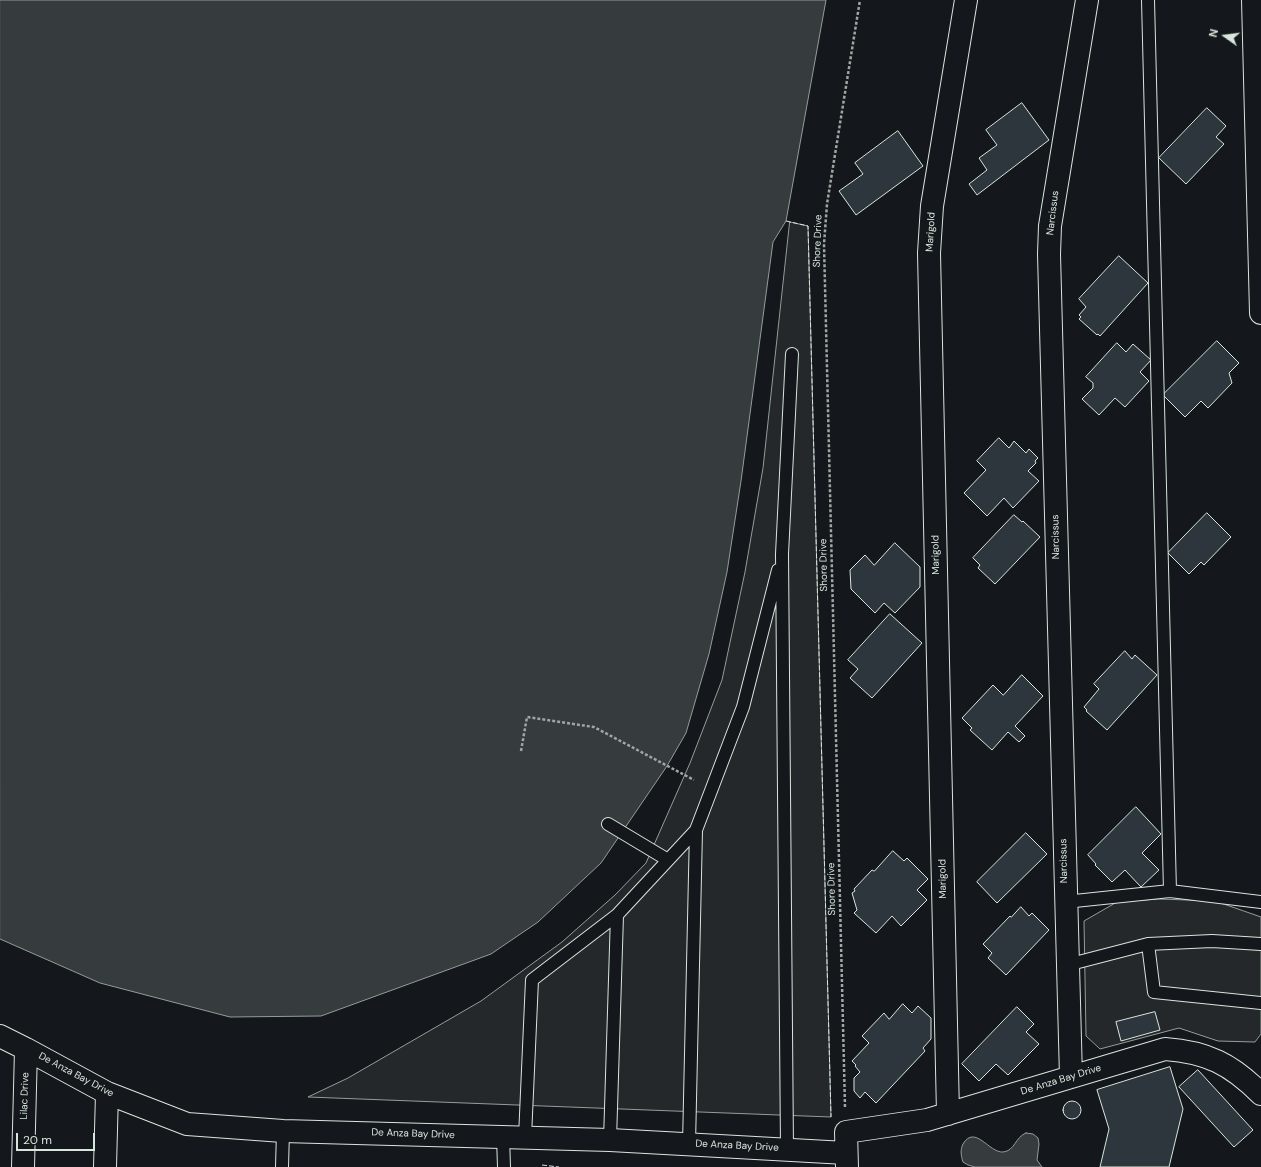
<!DOCTYPE html>
<style>
body{margin:0}
#map{position:relative;width:1261px;height:1167px;overflow:hidden;background:#14181c;font-family:"DM Sans",sans-serif}
canvas{display:block}
.north{position:absolute;left:1205px;top:16px;width:40px;height:40px;-webkit-text-stroke:3px #14181c;paint-order:stroke;rotate:284deg;font-size:11px;font-weight:700;line-height:16px;text-align:center;color:#d8e6dc}
.north::after{content:'';display:block;margin:auto;width:14px;height:18px;background:#d8e6dc;clip-path:polygon(50% 0,100% 100%,50% 72%,0 100%)}
.scale{position:absolute;left:16px;top:1133px;width:79px;height:18px;box-sizing:border-box;border:2px solid #d8e6dc;border-top:0;padding-left:5px;font-size:12px;line-height:14px;white-space:nowrap;color:#d8e6dc;-webkit-text-stroke:3px #14181c;paint-order:stroke}
</style>
<div id="map">
<canvas width="1261" height="1167"></canvas>
<div class="north">N</div>
<div class="scale">20 m</div>
</div>
<script>
const c = document.querySelector('canvas').getContext('2d');
c.lineJoin = 'round';
function fillPath(path, color) { c.fillStyle = color; c.fill(path, 'evenodd'); }
function stroke(path, color, width, dash) { c.strokeStyle = color; c.lineWidth = width; c.lineCap = dash ? 'butt' : 'round'; c.setLineDash(dash || []); c.stroke(path); }
function write(font, color, halo, rows, align = 'center') {
  c.font = font + ' "DM Sans",sans-serif'; c.lineWidth = 3; c.setLineDash([]); c.textBaseline = 'middle'; c.strokeStyle = halo; c.fillStyle = color; for (const [text, x, y, turn = 0] of rows) {
    c.save(); c.translate(x, y); c.rotate((+turn || 0) * Math.PI / 180); c.textAlign = isNaN(turn) ? turn : align; if (halo) c.strokeText(text, 0, 0); c.fillText(text, 0, 0); c.restore();
  }
}
const parking = new Path2D(`
 M 790,222 L 808,226 L 831,1117 L 308,1097 L 348,1078 L 481,1001 L 562,942 L 615,895 L 646,863 L 690,763 L 722,680 L 745,572 L 763,468 Z
 M 1159,899 L 1215,901 L 1261,917 L 1261,1034 L 1255,1042 L 1218,1041 L 1179,1028 L 1100,1049 L 1086,1036 L 1084,921 L 1117,902 Z`);
fillPath(parking, '#24282b');
stroke(parking, '#939e99', 1);
const water = new Path2D(`
 M 0,0 L 826,0 L 786,221 L 773,242 L 741,481 L 727,572 L 709,654 L 686,733 L 667,766 L 601,863 L 538,922 L 491,954 L 321,1016 L 230,1017 L 100,983 L 0,939 Z
 M 1026,1133 L 1033,1134 L 1038,1138 L 1039,1144 L 1037,1160 L 1042,1167 L 975,1167 L 968,1165 L 963,1162 C 961,1156 960,1150 963,1144 C 975,1124 989,1153 1003,1152 C 1015,1151 1015,1137 1026,1133 Z`);
fillPath(water, '#363b3e');
stroke(water, '#939e99', 1);
const building = new Path2D(`
 M 1022,103 L 1049,140 L 977,195 L 969,184 L 987,170 L 979,158 L 997,145 L 986,130 Z
 M 1207,108 L 1226,126 L 1216,137 L 1224,144 L 1186,184 L 1159,158 Z
 M 898,131 L 923,166 L 856,215 L 839,191 L 863,174 L 855,163 Z
 M 1119,256 L 1148,283 L 1100,336 L 1098,334 L 1097,335 L 1079,319 L 1081,317 L 1079,315 L 1086,307 L 1079,299 Z
 M 1217,341 L 1239,363 L 1229,373 L 1232,383 L 1208,408 L 1201,401 L 1185,417 L 1163,395 Z
 M 1117,343 L 1126,352 L 1133,344 L 1151,360 L 1140,372 L 1149,381 L 1125,407 L 1115,398 L 1099,415 L 1082,399 L 1093,388 L 1093,383 L 1086,377 Z
 M 999,438 L 1009,448 L 1014,441 L 1026,453 L 1029,449 L 1038,458 L 1035,461 L 1036,463 L 1028,471 L 1039,481 L 1013,508 L 1004,498 L 987,516 L 964,493 L 986,470 L 977,461 Z
 M 1207,513 L 1231,537 L 1204,565 L 1201,562 L 1189,574 L 1168,553 Z
 M 1014,515 L 1022,522 L 1023,521 L 1040,537 L 995,584 L 978,568 L 980,565 L 973,558 Z
 M 895,543 L 920,567 L 920,587 L 895,613 L 884,603 L 875,613 L 851,589 L 850,570 L 865,555 L 874,565 Z
 M 890,614 L 922,643 L 872,698 L 850,678 L 858,669 L 848,660 Z
 M 1125,651 L 1132,659 L 1135,655 L 1157,675 L 1107,730 L 1086,711 L 1087,710 L 1084,707 L 1099,689 L 1094,684 Z
 M 1022,675 L 1043,696 L 1015,726 L 1025,736 L 1019,742 L 1008,732 L 992,750 L 970,730 L 972,728 L 962,718 L 993,685 L 1003,695 Z
 M 1136,807 L 1161,834 L 1142,853 L 1159,870 L 1141,887 L 1125,870 L 1112,882 L 1095,865 L 1096,864 L 1088,855 Z
 M 1026,833 L 1047,854 L 997,903 L 977,882 Z
 M 893,851 L 904,861 L 907,858 L 928,879 L 917,890 L 927,900 L 901,926 L 892,916 L 876,933 L 854,913 L 857,910 L 852,893 L 855,891 L 854,889 L 872,870 L 874,871 Z
 M 1021,907 L 1029,916 L 1032,913 L 1049,930 L 1006,975 L 988,958 L 992,953 L 983,944 L 1010,916 L 1011,917 Z
 M 903,1004 L 912,1013 L 918,1006 L 931,1018 L 931,1039 L 923,1048 L 925,1051 L 876,1103 L 865,1092 L 860,1098 L 854,1091 L 854,1078 L 860,1072 L 855,1066 L 856,1065 L 852,1061 L 869,1043 L 862,1036 L 884,1013 L 889,1019 Z
 M 1017,1007 L 1034,1024 L 1026,1032 L 1039,1044 L 1008,1075 L 996,1064 L 979,1081 L 962,1064 Z
 M 1155,1012 L 1160,1030 L 1121,1041 L 1116,1022 Z
 M 1170,1067 L 1183,1109 L 1169,1167 L 1100,1167 L 1109,1129 L 1097,1090 Z
 M 1198,1070 L 1253,1130 L 1234,1147 L 1179,1087 Z
 M1063 1110a9 9 0 1 1 18 0a9 9 0 1 1-18 0Z`);
fillPath(building, '#2c363c');
stroke(building, '#d8e6dc', 1);
const lane = new Path2D(`
 M 1148,0 L 1170,891
 M 608,824 L 668,860
 M 1065,902 L 1170,891 L 1261,902
 M 617,915 L 696,830
 M 1148,944 L 1154,992 L 1261,1003
 M 1067,965 L 1148,944 L 1212,941 L 1261,944
 M 503,1137 L 504,1167
 M 525,1137 L 532,980 L 617,915 L 610,1140
 M 689,1144 L 696,830 L 743,707 L 778,570
 M 787,1149 L 782,554 L 792,354
 M 282,1167 L 283,1131`);
const street = new Path2D(`
 M 1253,0 L 1261,313
 M 0,1036 L 26,1049 L 107,1093 L 187,1124 L 283,1131 L 610,1140 L 846,1153
 M 1071,1077 L 1049,254 L 1050,226 L 1087,0
 M 948,1114 L 929,253 L 932,206 L 966,0
 M 23,1167 L 26,1049
 M 105,1167 L 107,1093
 M 847,1167 L 846,1132 L 927,1120 L 1165,1049 C 1207,1052 1231,1064 1261,1094`);
stroke(lane, '#d8e6dc', 14);
stroke(street, '#d8e6dc', 24);
stroke(new Path2D(`
 M 521,751 L 527,717 L 594,727 L 694,780
 M 845,1107 L 824,244 L 827,204 L 860,0`), '#9da8a2', 2.5, [3, 2]);
stroke(lane, '#14181c', 12);
stroke(street, '#14181c', 22);
stroke(new Path2D(`
 M 786,221 L 808,226 L 831,1117
 M 542,1165 L 559,1167`), '#d8e6dc', 1, [5, 2]);
write('10px', '#d8e6dc', '#14181c', [
 ["Narcissus",1053,213,-83],
 ["Marigold",931,232,-87],
 ["Shore Drive",818,241,-88],
 ["Narcissus",1056,537,-91],
 ["Marigold",936,555,-91],
 ["Shore Drive",824,565,-91],
 ["Narcissus",1064,861,-91],
 ["Marigold",943,879,-91],
 ["Shore Drive",832,889,-91],
 ["De Anza Bay Drive",76,1075,28],
 ["De Anza Bay Drive",1061,1080,-17],
 ["Lilac Drive",25,1096,-88],
 ["De Anza Bay Drive",413,1134,2],
 ["De Anza Bay Drive",737,1146,3]
]);
</script>
